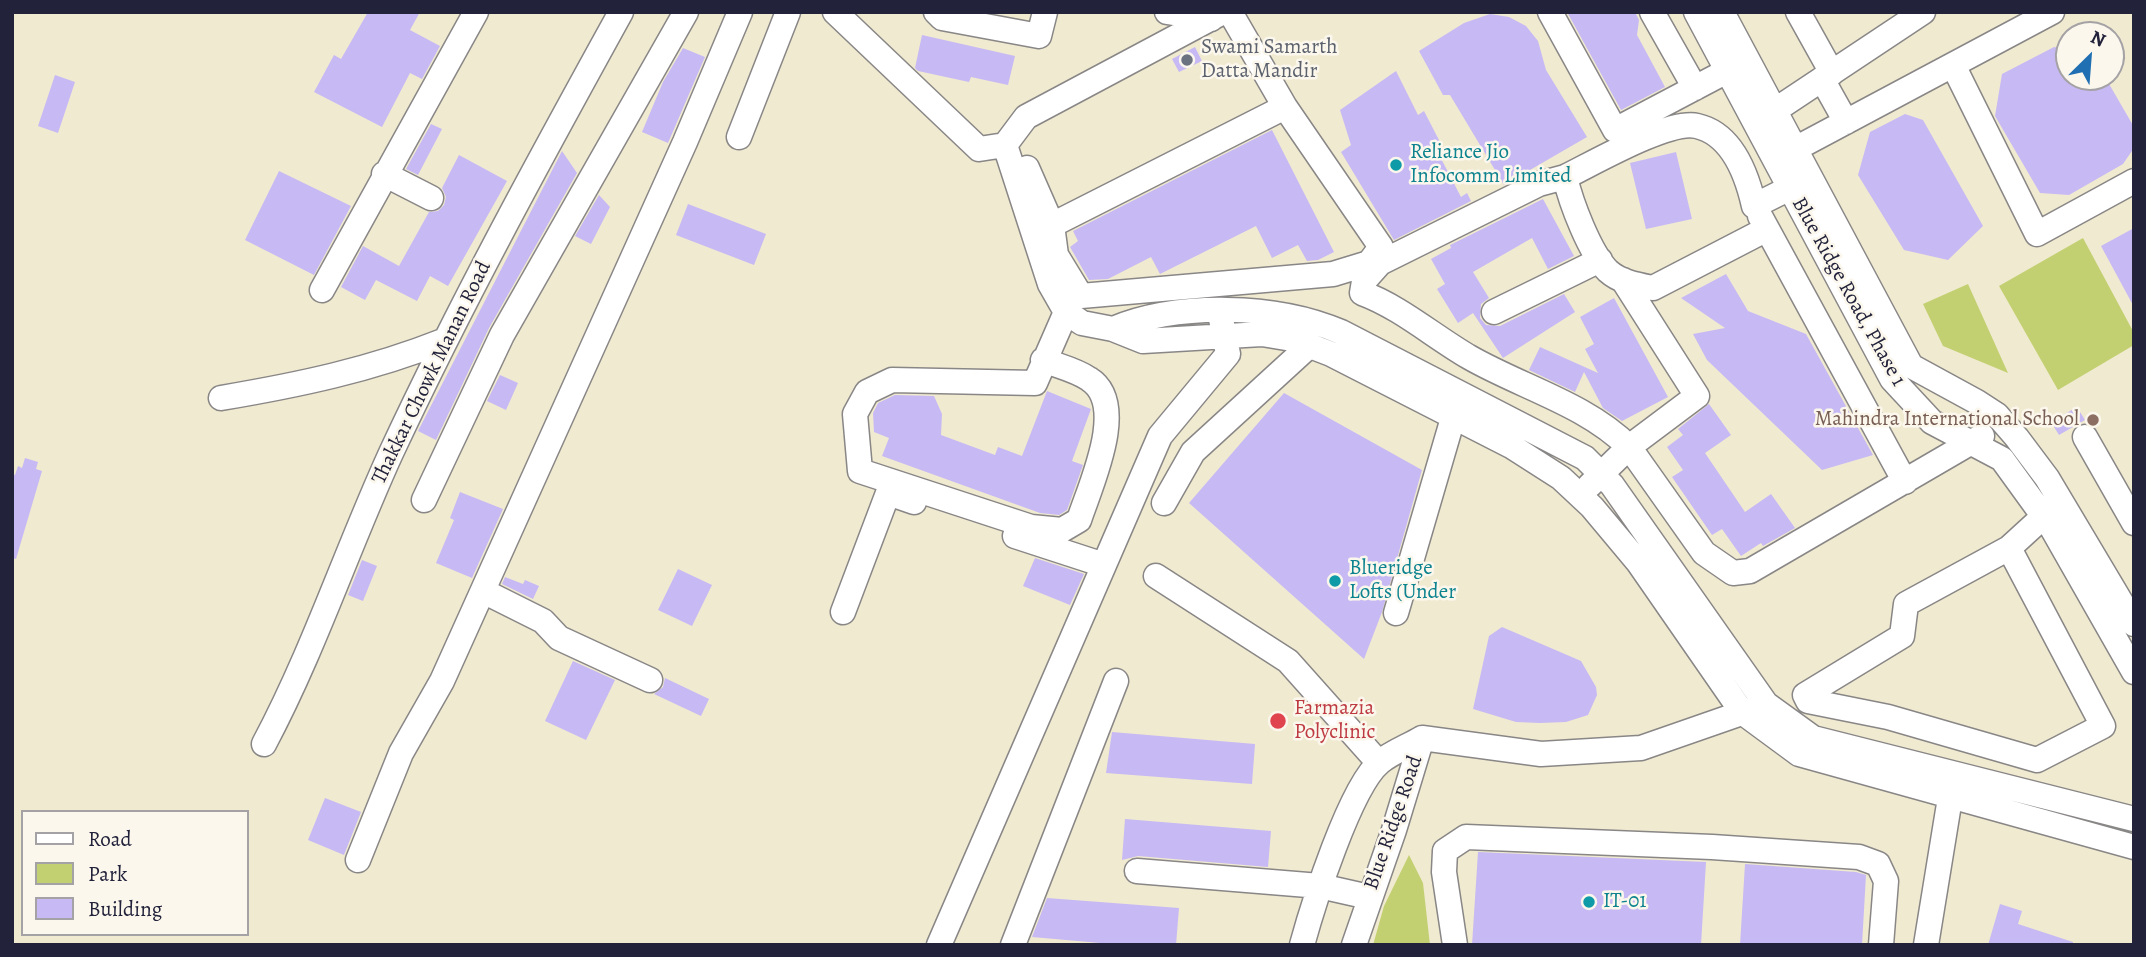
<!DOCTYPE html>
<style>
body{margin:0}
#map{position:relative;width:2146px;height:957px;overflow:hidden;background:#f0ead1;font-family:Alegreya,serif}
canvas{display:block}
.frame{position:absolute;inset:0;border:14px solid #22223b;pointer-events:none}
.legend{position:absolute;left:21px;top:810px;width:228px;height:126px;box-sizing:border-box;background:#fbf7ec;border:2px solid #a4a2a5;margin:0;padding:9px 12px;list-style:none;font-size:21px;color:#22223b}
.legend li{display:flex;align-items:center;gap:14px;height:35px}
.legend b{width:35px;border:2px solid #a4a2a5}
.north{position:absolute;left:2055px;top:21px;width:70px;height:70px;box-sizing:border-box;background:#fbf7ec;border:2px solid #a4a2a5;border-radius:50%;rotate:25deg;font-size:19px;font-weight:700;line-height:28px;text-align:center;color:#22223b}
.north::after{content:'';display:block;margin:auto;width:24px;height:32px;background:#1f6fb2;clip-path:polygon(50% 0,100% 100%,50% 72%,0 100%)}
</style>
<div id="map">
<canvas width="2146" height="957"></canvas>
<div class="frame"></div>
<ul class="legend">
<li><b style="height:9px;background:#fff"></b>Road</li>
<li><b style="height:19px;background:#c3d071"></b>Park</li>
<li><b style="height:19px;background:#c7b9f4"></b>Building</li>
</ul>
<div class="north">N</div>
</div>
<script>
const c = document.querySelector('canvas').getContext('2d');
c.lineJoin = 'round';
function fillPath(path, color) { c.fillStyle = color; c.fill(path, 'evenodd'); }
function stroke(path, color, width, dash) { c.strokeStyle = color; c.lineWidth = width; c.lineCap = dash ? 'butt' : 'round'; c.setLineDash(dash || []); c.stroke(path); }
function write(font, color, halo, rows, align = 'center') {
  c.font = font + ' Alegreya,serif'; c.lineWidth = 5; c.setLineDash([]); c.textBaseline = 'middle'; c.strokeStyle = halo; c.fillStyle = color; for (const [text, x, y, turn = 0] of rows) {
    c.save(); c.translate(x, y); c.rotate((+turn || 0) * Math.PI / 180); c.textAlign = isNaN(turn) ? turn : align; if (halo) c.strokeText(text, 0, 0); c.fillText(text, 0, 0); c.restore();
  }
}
fillPath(new Path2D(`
 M 2083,238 L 2134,333 L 2134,345 L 2058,390 L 1999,286 Z
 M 1968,284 L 2008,373 L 1943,346 L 1923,304 Z
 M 1409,855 L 1423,883 L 1430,945 L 1373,945 L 1384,906 Z`), '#c3d071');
fillPath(new Path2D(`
 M 368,12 L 420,12 L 410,30 L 440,46 L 422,79 L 410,73 L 382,127 L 314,92 L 334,55 L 341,59 Z
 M 1567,12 L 1635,12 L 1639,20 L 1637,35 L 1665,87 L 1621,110 Z
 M 1490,14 L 1509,17 L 1526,26 L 1538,41 L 1546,70 L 1587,137 L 1504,185 L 1450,95 L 1443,95 L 1419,51 L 1464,23 Z
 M 922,35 L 1015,56 L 1008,85 L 971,77 L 969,82 L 918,71 L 915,68 Z
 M 1195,47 L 1202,61 L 1179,72 L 1172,59 Z
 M 2054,47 L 2069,50 L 2069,77 L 2105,77 L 2134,127 L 2134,148 L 2123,164 L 2069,195 L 2040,193 L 1995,116 L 2002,74 Z
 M 683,48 L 705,57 L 668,143 L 642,132 L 663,82 Z
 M 1396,71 L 1418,115 L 1424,111 L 1440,142 L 1434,145 L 1461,197 L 1467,193 L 1471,201 L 1394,240 L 1341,152 L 1351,145 L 1340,110 Z
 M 55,75 L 75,82 L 58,133 L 38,126 Z
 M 1905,114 L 1923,120 L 1983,226 L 1948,260 L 1904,250 L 1858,175 L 1870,132 Z
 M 431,124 L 442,129 L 418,175 L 406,169 Z
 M 1272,130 L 1334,252 L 1318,260 L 1307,261 L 1298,245 L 1272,258 L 1256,226 L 1160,274 L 1151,257 L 1108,279 L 1089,280 L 1070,247 L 1078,241 L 1073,231 Z
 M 562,151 L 577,173 L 489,328 L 436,440 L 418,431 Z
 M 1676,152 L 1692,219 L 1646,229 L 1630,163 Z
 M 459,155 L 507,181 L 448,286 L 430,276 L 417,301 L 376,280 L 365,300 L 341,287 L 363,246 L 399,266 L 429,212 L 438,211 L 444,205 L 446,197 L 442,188 Z
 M 279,171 L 351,206 L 314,275 L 245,240 Z
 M 599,195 L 610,207 L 591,244 L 575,236 Z
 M 1543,199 L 1574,256 L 1548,269 L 1532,238 L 1473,272 L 1489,298 L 1481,304 L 1480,318 L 1486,325 L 1500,326 L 1564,294 L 1575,312 L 1503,358 L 1473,313 L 1458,323 L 1437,289 L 1445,284 L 1431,259 L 1451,248 L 1450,245 Z
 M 688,204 L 766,234 L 754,265 L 676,235 Z
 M 2134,228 L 2134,307 L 2101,246 Z
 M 1726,274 L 1748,311 L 1806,334 L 1873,455 L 1822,470 L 1707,360 L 1693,334 L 1725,328 L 1681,298 Z
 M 1614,298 L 1668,397 L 1622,421 L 1603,408 L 1584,372 L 1575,392 L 1529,370 L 1540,347 L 1598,373 L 1585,349 L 1594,344 L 1580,317 Z
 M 500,375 L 518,383 L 506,410 L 487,401 Z
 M 1047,391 L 1091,409 L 1072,461 L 1083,465 L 1067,510 L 1059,515 L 1040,513 L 882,456 L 889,438 L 874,432 L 873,413 L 878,403 L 895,395 L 934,396 L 942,414 L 941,435 L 995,455 L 998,447 L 1022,456 Z
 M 1284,393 L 1422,470 L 1382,612 L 1364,659 L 1189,503 Z
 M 1709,404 L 1731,435 L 1705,453 L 1745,512 L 1771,494 L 1795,528 L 1763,546 L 1761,543 L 1741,556 L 1722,529 L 1712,535 L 1672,477 L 1683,470 L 1667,447 L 1683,435 L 1678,429 Z
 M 2077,407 L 2085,420 L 2059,435 L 2051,422 Z
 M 25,458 L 38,462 L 36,469 L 42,471 L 16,559 L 12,558 L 12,474 L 15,475 L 18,466 L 22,468 Z
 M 460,492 L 503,509 L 472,578 L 436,563 L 454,520 L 450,518 Z
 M 1035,558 L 1084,574 L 1070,605 L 1023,586 Z
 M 362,560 L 377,566 L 363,601 L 348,595 Z
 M 678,569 L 712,585 L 692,626 L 658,610 Z
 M 505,577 L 523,584 L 525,580 L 539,586 L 533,599 L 502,584 Z
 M 1502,627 L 1581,661 L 1596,687 L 1597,695 L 1588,715 L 1566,722 L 1540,723 L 1516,722 L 1473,709 L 1489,636 Z
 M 573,661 L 615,680 L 586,740 L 545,721 Z
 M 665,678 L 709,699 L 701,716 L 654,694 L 663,687 Z
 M 1112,732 L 1255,744 L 1252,784 L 1106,773 Z
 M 325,798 L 361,812 L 344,855 L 308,840 Z
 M 1125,819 L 1271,831 L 1268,867 L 1138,856 L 1122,860 Z
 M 1478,852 L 1706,862 L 1701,945 L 1472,945 Z
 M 1745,864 L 1856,872 L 1866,875 L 1862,945 L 1740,945 Z
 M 1047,898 L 1179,908 L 1176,945 L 1123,945 L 1032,937 Z
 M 2000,904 L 2022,911 L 2018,924 L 2073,942 L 2073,945 L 1988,945 Z`), '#c7b9f4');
const minor = new Path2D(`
 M 835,12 L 979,149 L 1005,145 L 1026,117 L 1223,12
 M 936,12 L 942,18 L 1039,36 L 1045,12
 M 1167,12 L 1211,19
 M 1230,12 L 1285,107 L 1381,247 L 1369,263 L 1333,274 L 1081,296 L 1056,255 L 1052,225 L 1285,107
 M 1550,12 L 1615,130 L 1727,71
 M 1652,12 L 1695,88
 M 1696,12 L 1892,379 L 1932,422 L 2002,459 L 2052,528 L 2134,672
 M 1722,12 L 1911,366 L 1977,402 L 1997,415 L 2017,438 L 2047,478 L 2134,624
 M 1798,12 L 1832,73
 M 1953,65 L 2037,234 L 2134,181
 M 1822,79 L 1846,122
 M 1774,111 L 1923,12
 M 739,137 L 788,12
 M 1005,145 L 1050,284 L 1066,312 L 1082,323 L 1113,329 L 1143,341 L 1262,334 L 1292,339 L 1331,354 L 1511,446 L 1561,478 L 1592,507 L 1638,562 L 1742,712 L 1799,754 L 2134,847
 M 1795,149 L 2052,12
 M 1027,168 L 1052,225
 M 384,174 L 431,198
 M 1565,177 L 1539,184 L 1380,263 L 1364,281 L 1362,293 C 1400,307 1433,336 1469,357 C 1521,387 1586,404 1629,447 L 1697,396 L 1623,280
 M 1760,216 L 1905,482
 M 1767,229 L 1653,288 C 1638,285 1620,282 1608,271 C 1590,253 1571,203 1565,177 C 1592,164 1669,119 1697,126 C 1732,134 1747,175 1754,206 L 1790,188
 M 322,290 L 476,12
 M 1494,312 L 1600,260
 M 1113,329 C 1178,302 1276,304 1341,332 L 1585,458 L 1612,485 L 1766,704 L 1813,738 L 2134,819
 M 1043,360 C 1058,366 1076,370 1089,379 C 1129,404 1090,486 1079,520 L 1062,530 L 1031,527 L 860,471 L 855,414 L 867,392 L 892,380 L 1035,383 L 1066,312
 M 221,398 C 298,385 370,370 443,341
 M 2085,437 L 2134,523
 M 1590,485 L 1629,447 L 1704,553 L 1733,573 L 1750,571 L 1982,436
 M 424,500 L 502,335 L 686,12
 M 1164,503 L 1193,452 L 1310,345
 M 1015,536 L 1104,565
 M 2009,548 L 2103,726 L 2037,760 L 1888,717 L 1808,701 L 1805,695 L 1902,636 L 1906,604 L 2009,548 L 2044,516
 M 1156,576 L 1288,661 L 1379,763
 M 483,591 L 543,621 L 559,638 L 650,680
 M 843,612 L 888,493 L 914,502
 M 1396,613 L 1453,418
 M 1422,738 L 1541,754 L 1641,748 L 1756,708
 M 264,744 C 314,650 347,549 391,453 C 461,303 541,157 621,12
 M 358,860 L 401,753 L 442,681 L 685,142 L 740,12
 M 1137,871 L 1320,886 L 1369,897
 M 939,945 L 1160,436 L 1228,354 L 1221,319
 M 1013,945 L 1116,681
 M 1302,945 C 1313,905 1350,787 1380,762 C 1392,752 1409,746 1422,738
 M 1354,945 L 1394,830 L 1422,738
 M 1455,945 L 1444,872 L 1445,851 L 1466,837 L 1712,847 L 1859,857 L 1878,864 L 1886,881 L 1881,945
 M 1926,945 L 1950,798`);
stroke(minor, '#898686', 27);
stroke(minor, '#fff', 24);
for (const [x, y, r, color] of [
 [1187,60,7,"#6b7280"],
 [1396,165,7,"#0f9aa8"],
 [2093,420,7,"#8d6e63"],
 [1335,581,7,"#0f9aa8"],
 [1278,721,9,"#e0444e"],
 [1589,902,7,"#0f9aa8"]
]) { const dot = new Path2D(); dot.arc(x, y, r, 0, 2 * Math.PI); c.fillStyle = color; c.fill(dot); stroke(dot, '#fbf7ec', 2.5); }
write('21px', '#5b616d', '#fbf7ec', [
 ["Swami Samarth",1201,48],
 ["Datta Mandir",1201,72]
], 'left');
write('21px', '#0d838f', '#fbf7ec', [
 ["Reliance Jio",1410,153],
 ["Infocomm Limited",1410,177],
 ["Blueridge",1349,569],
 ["Lofts (Under",1349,593],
 ["IT-01",1603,902]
], 'left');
write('21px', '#22223b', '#fbf7ec', [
 ["Blue Ridge Road, Phase 1",1848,292,61],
 ["Thakkar Chowk Manan Road",432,373,-64],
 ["Blue Ridge Road",1394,823,-71]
]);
write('21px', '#785e54', '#fbf7ec', [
 ["Mahindra International School",2079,420]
], 'right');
write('21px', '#be3a42', '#fbf7ec', [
 ["Farmazia",1294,709],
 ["Polyclinic",1294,733]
], 'left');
</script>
